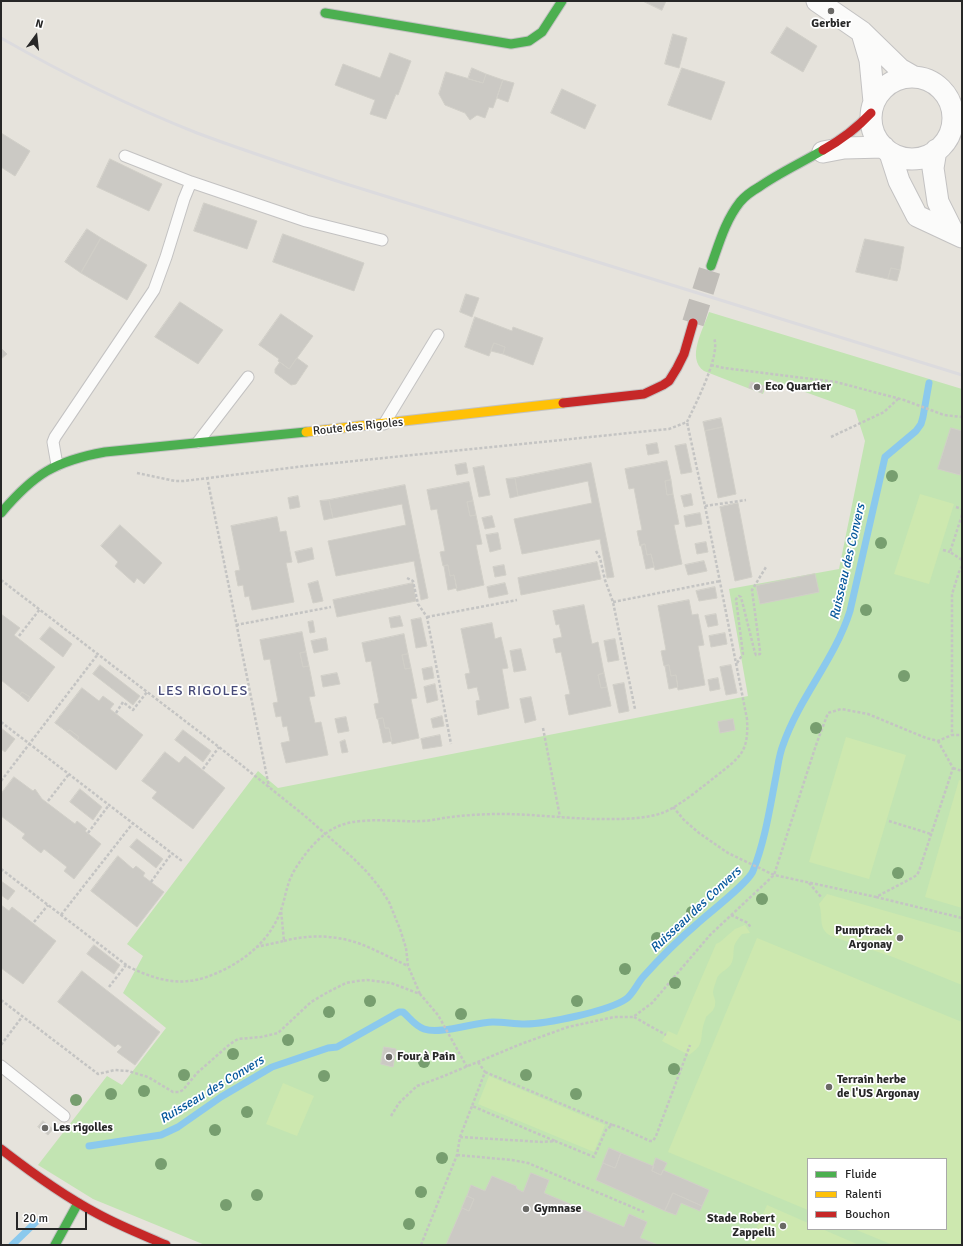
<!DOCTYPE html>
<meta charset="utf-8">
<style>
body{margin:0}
#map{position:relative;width:963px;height:1246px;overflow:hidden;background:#e6e3dc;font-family:Signika,sans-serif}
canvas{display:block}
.frame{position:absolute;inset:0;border:2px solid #272727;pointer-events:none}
.legend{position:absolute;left:807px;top:1158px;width:140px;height:72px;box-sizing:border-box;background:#fff;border:1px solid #a9a9a9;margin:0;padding:5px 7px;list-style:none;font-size:12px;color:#272727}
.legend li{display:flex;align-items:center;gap:8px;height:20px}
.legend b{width:20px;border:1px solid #a9a9a9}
.north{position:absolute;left:16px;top:16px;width:40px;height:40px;-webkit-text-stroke:3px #fff;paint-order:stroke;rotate:15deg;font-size:11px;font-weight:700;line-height:16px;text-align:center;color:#272727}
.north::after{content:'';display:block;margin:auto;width:14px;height:18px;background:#272727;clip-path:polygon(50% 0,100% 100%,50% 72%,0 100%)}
.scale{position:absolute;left:16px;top:1212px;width:71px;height:18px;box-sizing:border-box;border:2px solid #272727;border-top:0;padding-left:5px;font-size:12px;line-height:14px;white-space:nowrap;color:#272727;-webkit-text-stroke:3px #fff;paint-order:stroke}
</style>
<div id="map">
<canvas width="963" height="1246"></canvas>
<div class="frame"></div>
<ul class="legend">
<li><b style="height:5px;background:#4caf50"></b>Fluide</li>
<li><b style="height:5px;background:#ffc107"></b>Ralenti</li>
<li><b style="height:5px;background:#c62828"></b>Bouchon</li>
</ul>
<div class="north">N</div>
<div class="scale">20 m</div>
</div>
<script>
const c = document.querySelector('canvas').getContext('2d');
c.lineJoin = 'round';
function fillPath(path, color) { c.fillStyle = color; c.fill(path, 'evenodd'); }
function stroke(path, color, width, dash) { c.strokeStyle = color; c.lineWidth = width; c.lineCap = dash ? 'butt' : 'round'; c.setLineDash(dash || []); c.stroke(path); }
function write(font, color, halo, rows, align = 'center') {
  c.font = font + ' Signika,sans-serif'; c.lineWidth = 3.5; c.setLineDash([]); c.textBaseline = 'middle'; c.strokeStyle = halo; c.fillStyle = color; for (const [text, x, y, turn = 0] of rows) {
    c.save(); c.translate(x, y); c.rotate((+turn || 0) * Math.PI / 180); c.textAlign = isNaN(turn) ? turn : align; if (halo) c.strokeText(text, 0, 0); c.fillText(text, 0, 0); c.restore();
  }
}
fillPath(new Path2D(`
 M 709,312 L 962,389 L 962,1245 L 205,1245 L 93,1199 L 38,1165 L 107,1076 L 122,1085 L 166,1028 L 123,993 L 143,956 L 127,944 L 258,771 L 278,788 L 748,696 L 729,589 L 839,569 L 865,441 L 855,410 L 769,379 L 763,394 L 704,371 C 686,358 703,330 709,312 ZM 808,1159 L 946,1159 L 946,1229 L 808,1229 Z`), '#c2e4b2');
fillPath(new Path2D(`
 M 920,494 L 954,504 L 929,584 L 894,574 Z
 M 846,737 L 906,755 L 869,879 L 809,862 Z
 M 959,780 L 962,781 L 962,908 L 925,897 Z
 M 827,894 L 962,933 L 962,985 L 893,957 L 831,936 C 817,928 824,918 819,904 Z
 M 745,925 L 750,933 L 742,934 C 739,938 735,942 734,947 C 733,952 734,957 732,962 C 729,970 720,971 717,978 C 716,982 713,989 713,993 C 714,998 716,999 715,1005 C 714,1011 710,1013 706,1017 C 706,1018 704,1023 704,1023 C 699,1039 706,1044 689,1055 L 662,1041 L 668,1031 L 677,1035 L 716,944 L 720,942 L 735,929 Z
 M 757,938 L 962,1022 L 962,1245 L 893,1245 L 854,1229 L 946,1229 L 946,1159 L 808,1159 L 808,1210 L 668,1152 Z
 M 489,1076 L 605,1125 L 594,1152 L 478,1104 Z
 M 283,1083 L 314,1096 L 297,1136 L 266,1124 Z
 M 767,1205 L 808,1223 L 808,1229 L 822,1229 L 859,1245 L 749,1245 Z`), '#cde8af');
stroke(new Path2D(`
 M 89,1146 L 161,1135 L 178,1127 L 221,1097 L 272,1067 L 328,1048 L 337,1047 L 399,1012 L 403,1012 C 410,1018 415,1026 424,1029 C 440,1035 475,1022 493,1022 C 504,1022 514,1024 525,1024 C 546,1024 609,1011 626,999 C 633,994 637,984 643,977 C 660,958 678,940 698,923 C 709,913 749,882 753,871 C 765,841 770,807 776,776 C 778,766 779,755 783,745 C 799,698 835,659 850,611 L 885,457 L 916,431 L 921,424 L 923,417 L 929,383
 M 12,1245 L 36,1222`), '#8bc9ed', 7);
const building = new Path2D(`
 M 643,1 L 666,1 L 662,10 Z
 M 787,27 L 817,46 L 803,72 L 771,53 Z
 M 673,34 L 687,38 L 679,68 L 665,64 Z
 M 390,53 L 411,61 L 398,95 L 396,94 L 386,119 L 370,114 L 375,100 L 335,85 L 343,64 L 380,78 Z
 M 472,68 L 486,74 L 483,83 L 468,79 Z
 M 682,68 L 725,82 L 711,120 L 668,105 Z
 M 446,72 L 483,83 L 486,74 L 503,80 L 493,108 L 489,107 L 485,118 L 477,115 L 470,120 L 465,113 L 445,105 L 439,94 Z
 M 503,80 L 514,83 L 508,102 L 497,98 Z
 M 562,89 L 596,105 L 585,129 L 551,113 Z
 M 1,133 L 30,151 L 15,176 L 1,167 Z
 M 110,159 L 162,184 L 149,211 L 97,187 Z
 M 204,203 L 257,221 L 247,249 L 194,231 Z
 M 87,229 L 101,238 L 81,273 L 65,262 Z
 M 283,234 L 364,263 L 354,291 L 273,262 Z
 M 101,238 L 147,265 L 127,300 L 81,273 Z
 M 865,239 L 904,247 L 900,270 L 891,268 L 888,279 L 856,272 Z
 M 891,268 L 900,270 L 897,281 L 888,279 Z
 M 466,294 L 479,298 L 472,317 L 460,312 Z
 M 180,302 L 223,330 L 198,364 L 155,337 Z
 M 281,314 L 313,336 L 289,369 L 278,361 L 279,359 L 259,345 Z
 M 475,317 L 512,331 L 513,327 L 543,338 L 533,365 L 503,354 L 505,347 L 494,343 L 489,356 L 465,347 Z
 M 494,343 L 505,347 L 503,354 L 491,351 Z
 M 1,348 L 7,354 L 1,359 Z
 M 297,358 L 308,366 L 296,384 L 291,385 L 275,373 L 275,369 L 280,362 L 289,369 Z
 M 751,382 L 764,386 L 762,393 L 749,388 Z
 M 721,418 L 723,427 L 705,431 L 703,422 Z
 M 723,427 L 736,494 L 718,498 L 705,431 Z
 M 951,428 L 962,431 L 962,468 L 960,475 L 938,469 Z
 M 657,443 L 659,453 L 648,455 L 646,445 Z
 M 686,444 L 692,472 L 681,474 L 675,446 Z
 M 667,461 L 671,480 L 665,481 L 667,495 L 673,494 L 679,524 L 674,525 L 682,564 L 655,570 L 651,554 L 647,555 L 645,544 L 640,546 L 637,531 L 642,530 L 634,488 L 629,489 L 625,469 Z
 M 466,463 L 468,473 L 457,475 L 455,465 Z
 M 591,463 L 614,577 L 607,578 L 600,539 L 522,554 L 514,519 L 592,503 L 588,481 L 518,496 L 515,478 Z
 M 484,466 L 490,495 L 479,497 L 473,468 Z
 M 515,478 L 518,496 L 510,498 L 506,479 Z
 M 671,480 L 673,494 L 667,495 L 665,481 Z
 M 469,482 L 473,501 L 467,502 L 470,516 L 476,515 L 482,544 L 476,545 L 484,585 L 457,591 L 454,575 L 450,576 L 448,565 L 443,566 L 440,552 L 445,551 L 437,509 L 431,510 L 427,490 Z
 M 405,485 L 428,598 L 421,600 L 414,561 L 336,576 L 328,541 L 406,525 L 402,504 L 333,518 L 329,500 Z
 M 691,494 L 693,505 L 684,507 L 681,496 Z
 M 298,496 L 300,507 L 290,509 L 288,498 Z
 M 329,500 L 333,518 L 324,520 L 320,501 Z
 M 473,501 L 476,515 L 470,516 L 467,502 Z
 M 738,503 L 752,577 L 735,581 L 720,507 Z
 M 700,513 L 702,524 L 686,527 L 684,516 Z
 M 492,516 L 495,527 L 485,529 L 482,518 Z
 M 277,517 L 280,532 L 286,531 L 292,562 L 286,563 L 294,602 L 252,610 L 249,596 L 245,597 L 243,585 L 238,586 L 235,571 L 240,570 L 231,526 Z
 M 120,525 L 162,563 L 144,584 L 137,578 L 134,583 L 115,566 L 118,562 L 101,546 Z
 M 498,533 L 501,549 L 490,552 L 486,535 Z
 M 706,542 L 708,552 L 697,554 L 695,544 Z
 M 645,544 L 647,555 L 651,554 L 654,567 L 646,569 L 641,545 Z
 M 312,548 L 314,559 L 298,563 L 295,552 Z
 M 704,561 L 707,571 L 688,575 L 685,565 Z
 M 597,562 L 601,579 L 521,595 L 518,578 Z
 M 448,565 L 450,576 L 454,575 L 457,588 L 448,590 L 444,566 Z
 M 504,565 L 506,575 L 495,577 L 493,567 Z
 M 815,574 L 819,592 L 760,604 L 756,586 Z
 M 318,581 L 323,601 L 313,603 L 308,584 Z
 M 413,583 L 416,601 L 337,617 L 333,600 Z
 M 505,583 L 508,594 L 489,598 L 487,587 Z
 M 715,587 L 717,598 L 699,601 L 696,591 Z
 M 689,600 L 692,615 L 698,614 L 704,645 L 698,646 L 705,685 L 678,690 L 676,675 L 671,676 L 669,665 L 664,666 L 661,651 L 666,650 L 658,606 Z
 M 584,605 L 592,644 L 598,642 L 604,673 L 598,675 L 601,688 L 607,687 L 611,706 L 569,715 L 565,695 L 570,694 L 561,652 L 556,653 L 553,639 L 562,637 L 559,624 L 556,625 L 553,611 Z
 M 1,614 L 20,628 L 14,635 L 55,667 L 28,702 L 27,701 L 30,697 L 22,692 L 20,695 L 1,680 L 2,676 L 1,675 Z
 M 716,614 L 718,625 L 708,627 L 705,616 Z
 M 400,616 L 403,626 L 391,628 L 389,618 Z
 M 421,618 L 427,646 L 416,648 L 411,620 Z
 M 313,621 L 315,632 L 310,633 L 308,622 Z
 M 492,623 L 495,639 L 501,637 L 508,668 L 502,669 L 509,708 L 478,715 L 476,701 L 480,700 L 477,687 L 468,689 L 465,674 L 470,673 L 461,629 Z
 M 50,627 L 72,644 L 63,657 L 40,639 Z
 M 302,632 L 306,652 L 300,653 L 303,667 L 309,666 L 315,696 L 309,697 L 315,723 L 321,722 L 328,755 L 286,763 L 281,743 L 290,741 L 287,726 L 283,727 L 281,716 L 276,717 L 273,703 L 278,702 L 270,659 L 264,660 L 260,640 Z
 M 725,633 L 727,644 L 711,647 L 709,636 Z
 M 404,634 L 408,654 L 402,655 L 405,669 L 411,668 L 417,698 L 411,699 L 419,738 L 392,744 L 389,728 L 385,728 L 383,718 L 377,719 L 374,704 L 379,703 L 371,661 L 366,662 L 362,643 Z
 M 326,638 L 328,650 L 314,653 L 311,641 Z
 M 615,639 L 619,660 L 608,662 L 604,641 Z
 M 521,649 L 526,670 L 514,672 L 510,651 Z
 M 306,652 L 309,666 L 303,667 L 300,653 Z
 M 408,654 L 411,668 L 405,669 L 402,655 Z
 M 100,665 L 140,696 L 133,705 L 93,674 Z
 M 669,665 L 671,676 L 676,675 L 678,687 L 669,689 L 665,666 Z
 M 731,665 L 737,693 L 726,695 L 720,667 Z
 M 432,667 L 434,678 L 424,680 L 422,669 Z
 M 337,673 L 340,684 L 323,687 L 321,676 Z
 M 604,673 L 607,687 L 601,688 L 598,675 Z
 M 718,678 L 720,689 L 710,691 L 708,680 Z
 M 624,683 L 629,711 L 619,713 L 613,685 Z
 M 435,684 L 438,700 L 427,703 L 424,687 Z
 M 82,688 L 99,701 L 103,696 L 114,704 L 110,709 L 143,735 L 116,770 L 77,740 L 79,737 L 70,730 L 67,732 L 55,723 Z
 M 22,692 L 30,697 L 27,701 L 20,695 Z
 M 531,697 L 536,720 L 525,723 L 520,699 Z
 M 442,716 L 444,726 L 433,728 L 431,719 Z
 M 346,717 L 349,731 L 338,733 L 335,719 Z
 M 383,718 L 385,728 L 389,728 L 392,741 L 383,743 L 378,719 Z
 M 733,719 L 735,730 L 720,733 L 718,722 Z
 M 1,728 L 15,739 L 5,752 L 1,749 Z
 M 70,730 L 79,737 L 77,740 L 67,732 Z
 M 183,730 L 211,751 L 203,762 L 175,740 Z
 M 440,735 L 442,746 L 423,749 L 421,739 Z
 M 345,740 L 348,752 L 342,753 L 340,742 Z
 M 165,752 L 179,763 L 185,756 L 225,788 L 193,829 L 152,798 L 157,792 L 142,781 Z
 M 14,777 L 33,791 L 35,789 L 42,799 L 75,824 L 77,821 L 87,829 L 85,831 L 101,844 L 74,879 L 64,871 L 67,867 L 44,849 L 41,853 L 22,838 L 25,834 L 1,816 L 1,794 Z
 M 80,789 L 102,807 L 93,820 L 70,802 Z
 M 137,839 L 163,859 L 156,868 L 130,847 Z
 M 118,856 L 133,869 L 136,866 L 145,873 L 143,876 L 164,892 L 137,927 L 91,891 Z
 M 1,881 L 15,891 L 8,900 L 1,895 Z
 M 1,905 L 9,911 L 12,907 L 56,941 L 23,984 L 1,968 Z
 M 94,945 L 120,965 L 114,974 L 87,954 Z
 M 82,971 L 160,1032 L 135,1065 L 117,1052 L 122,1047 L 118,1044 L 115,1047 L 58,1002 Z
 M 384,1047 L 396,1049 L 393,1067 L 381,1064 Z
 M 43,1121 L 53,1129 L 48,1135 L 38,1127 Z
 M 609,1148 L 621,1153 L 615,1168 L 603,1163 Z
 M 621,1153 L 653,1166 L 654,1166 L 652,1171 L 661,1175 L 663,1170 L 709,1190 L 702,1206 L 673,1193 L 665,1211 L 596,1180 L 603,1163 L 615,1168 Z
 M 656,1158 L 667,1163 L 661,1175 L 652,1171 Z
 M 531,1173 L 549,1180 L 544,1193 L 624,1227 L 629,1214 L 647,1222 L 640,1238 L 658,1245 L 446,1245 L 462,1208 L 469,1211 L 474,1199 L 467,1196 L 471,1185 L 485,1191 L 492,1176 L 516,1186 L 517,1189 L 523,1192 Z
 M 673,1193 L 702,1206 L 700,1211 L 681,1203 L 676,1215 L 665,1211 Z
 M 467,1196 L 474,1199 L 469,1211 L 462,1208 Z`);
fillPath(building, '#cbc9c4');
stroke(building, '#d1cfc8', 1);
stroke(new Path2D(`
 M 693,323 L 711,266`), '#c0bdb8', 22, [22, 11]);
const lane = new Path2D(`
 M 125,156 L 191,182
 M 384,424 L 438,335
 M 198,442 L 248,377
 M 57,465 L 53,442 L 55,437 L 154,290 L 166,257 L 184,199 L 191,182 L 306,221 L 382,240
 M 1,1066 L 64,1116`);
const street = new Path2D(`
 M 817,1 L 862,32 L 900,69 L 914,77
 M 862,33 L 870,60 L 874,102
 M871 118a41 41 0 1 1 82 0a41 41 0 1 1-82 0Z
 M 936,150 L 933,168 L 938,202 L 953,232
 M 823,152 L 844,148 L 884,147
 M 890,153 L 899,181 L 917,216 L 962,237`);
const fast = new Path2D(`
 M 325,13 L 511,44 L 529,41 L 542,32 L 562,1
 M 711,266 C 719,244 725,221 740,202 C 745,196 752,191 759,187 C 779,173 801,163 823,150
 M 1,513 C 34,474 55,461 105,452 L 306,432
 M 55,1245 L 78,1203`);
const slow = new Path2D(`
 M 306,432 L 563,403`);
const jam = new Path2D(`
 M 823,150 C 841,140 857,128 871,113
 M 563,403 L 644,394 L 663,385 L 669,381 L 677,368 L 684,354 L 693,323
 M 1,1149 C 32,1173 64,1196 98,1214 C 120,1226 143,1235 166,1245`);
stroke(lane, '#c3c2c2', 13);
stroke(street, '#c3c2c2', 23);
stroke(fast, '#c3c2c2', 11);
stroke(slow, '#c3c2c2', 11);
stroke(jam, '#c3c2c2', 11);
stroke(new Path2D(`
 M 711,365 L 724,368 L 836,382 L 904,400 L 944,415 L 962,417
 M 831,437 L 884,412 L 899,398
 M 137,473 L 175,481 L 184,481 L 305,466 L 669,429 L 687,422 C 695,405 721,355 714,338
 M 207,477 L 269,787
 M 705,506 L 746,500
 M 956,507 L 962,509
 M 962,515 L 950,552 L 962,560
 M 943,550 L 950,552
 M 596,551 L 600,558 L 605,580 L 613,602 L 635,709
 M 962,566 L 959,572 L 952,594 L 952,735 L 962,735
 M 407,578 L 413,581 L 418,604 L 427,617 L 451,744
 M 1,580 L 219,747 L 305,816 L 353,858 L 367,872 L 380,888 L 389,902 L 400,929 L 406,948 L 408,966 L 420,994
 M 613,602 L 720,581
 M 427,617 L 517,600
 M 236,625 L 331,607
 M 19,636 L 40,609
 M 737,663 L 743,654 L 736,599 L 739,596 L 741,597 L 755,653 L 756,655 L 760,654 L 760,651 L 752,590 L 766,567
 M 116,713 L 123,702 L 133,710 L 147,692
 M 1,722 L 182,861
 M 543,728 L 560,817
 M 953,768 L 962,771
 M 203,769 L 219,747
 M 1,781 L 98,654
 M 48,801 L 69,774
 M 673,807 L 684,820 L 699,833 L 728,853 L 774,875 L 876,897 L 912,878 L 917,875 L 919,871 L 953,768 L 938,741
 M 889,821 L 931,834
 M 88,833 L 109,805
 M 1,869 L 129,967 C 161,982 185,988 219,972 C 246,960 271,939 281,910 C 285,899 286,888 291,877 C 295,868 301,860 307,852 C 323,833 336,823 361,821 C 381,819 401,822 421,821 C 432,821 441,818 451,817 C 467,815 484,814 500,814 C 538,814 576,820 614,819 C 629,819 648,818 662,813 C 677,808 702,787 715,777 C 740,757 749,753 747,719 L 705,506 L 687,422
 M 151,882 L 172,853
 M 809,883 L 821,897
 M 876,897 L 962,918
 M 61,915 L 133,823
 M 731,915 L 748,923 L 751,928
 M 34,922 L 48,905
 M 284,941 C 309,934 339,935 363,945 C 378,951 393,959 408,966
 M 256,947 L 284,941 L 281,910
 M 109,987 L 126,965
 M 1,1000 L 98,1074 L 115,1070 L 128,1071 L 148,1077 L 173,1092 L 179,1092 L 183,1090 L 197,1073 L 230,1044 L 238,1039 L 261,1037 L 278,1033 L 311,1002 L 328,992 L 346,983 L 357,981 L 367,980 L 391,983 L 420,994 L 438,1015 L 467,1067
 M 634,1017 L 666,1035
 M 1,1045 L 22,1017
 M 478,1062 L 485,1072 L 472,1106 L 555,1141
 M 485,1072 L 612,1125
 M 391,1116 L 399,1103 L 417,1086 L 439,1078 L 521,1044 L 568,1027 L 614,1017 L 633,1017 L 652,1003 L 710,935 L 774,875 L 816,745 L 828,713 L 841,709 L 868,714 L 926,738 L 938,741 L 952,735
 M 460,1137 L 543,1142 L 555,1141 L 594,1157 L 606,1130 L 612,1125 L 617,1126 L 650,1141 L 653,1141 L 656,1136 L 690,1045
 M 457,1155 L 512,1160 L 528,1163 L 644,1212
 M 421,1245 L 457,1155 L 460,1137 L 472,1106`), '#c4c4c3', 2.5, [3, 2]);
stroke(lane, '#fbfbfa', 11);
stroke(street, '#fbfbfa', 21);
stroke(fast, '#4caf50', 9);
stroke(slow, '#ffc107', 9);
stroke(jam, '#c62828', 9);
stroke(new Path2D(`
 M 1,38 C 64,74 129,106 197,133 C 245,151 294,167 343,183 L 962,375`), '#dcdbde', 3);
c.fillStyle = '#779e6f';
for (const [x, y] of [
 [892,476],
 [881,543],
 [866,610],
 [904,676],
 [816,728],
 [898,873],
 [762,899],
 [692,912],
 [657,938],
 [625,969],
 [675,983],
 [370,1001],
 [577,1001],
 [329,1012],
 [461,1014],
 [288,1040],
 [233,1054],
 [424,1062],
 [674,1069],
 [184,1075],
 [526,1075],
 [324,1076],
 [144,1091],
 [111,1094],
 [576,1094],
 [76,1100],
 [247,1112],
 [215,1130],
 [442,1158],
 [161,1164],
 [421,1192],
 [257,1195],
 [226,1205],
 [409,1224]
]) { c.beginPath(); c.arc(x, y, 6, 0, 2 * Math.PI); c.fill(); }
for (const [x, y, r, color] of [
 [831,11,4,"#6a6966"],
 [757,387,4,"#6a6966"],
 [900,938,4,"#6a6966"],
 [389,1057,4,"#6a6966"],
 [829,1087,4,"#6a6966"],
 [45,1128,4,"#6a6966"],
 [526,1209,4,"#6a6966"],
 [783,1226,4,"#6a6966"]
]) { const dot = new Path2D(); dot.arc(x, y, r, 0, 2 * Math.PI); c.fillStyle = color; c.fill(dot); stroke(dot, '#fff', 1.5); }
write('bold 12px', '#272727', '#fff', [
 ["Gerbier",831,24,"center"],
 ["Eco Quartier",765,387],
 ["Pumptrack",892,931,"right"],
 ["Argonay",892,945,"right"],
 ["Four à Pain",397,1057],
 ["Terrain herbe",837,1080],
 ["de l'US Argonay",837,1094],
 ["Les rigolles",53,1128],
 ["Gymnase",534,1209],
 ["Stade Robert",775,1219,"right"],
 ["Zappelli",775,1233,"right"]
], 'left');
write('12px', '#272727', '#fff', [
 ["Route des Rigoles",358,427,-6]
]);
write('italic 13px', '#07589c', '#fff', [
 ["Ruisseau des Convers",848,562,-77],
 ["Ruisseau des Convers",696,910,-43],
 ["Ruisseau des Convers",212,1090,-31]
]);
c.letterSpacing = '1px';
write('14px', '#464a79', '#fff', [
 ["LES RIGOLES",203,691]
]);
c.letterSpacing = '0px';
</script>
